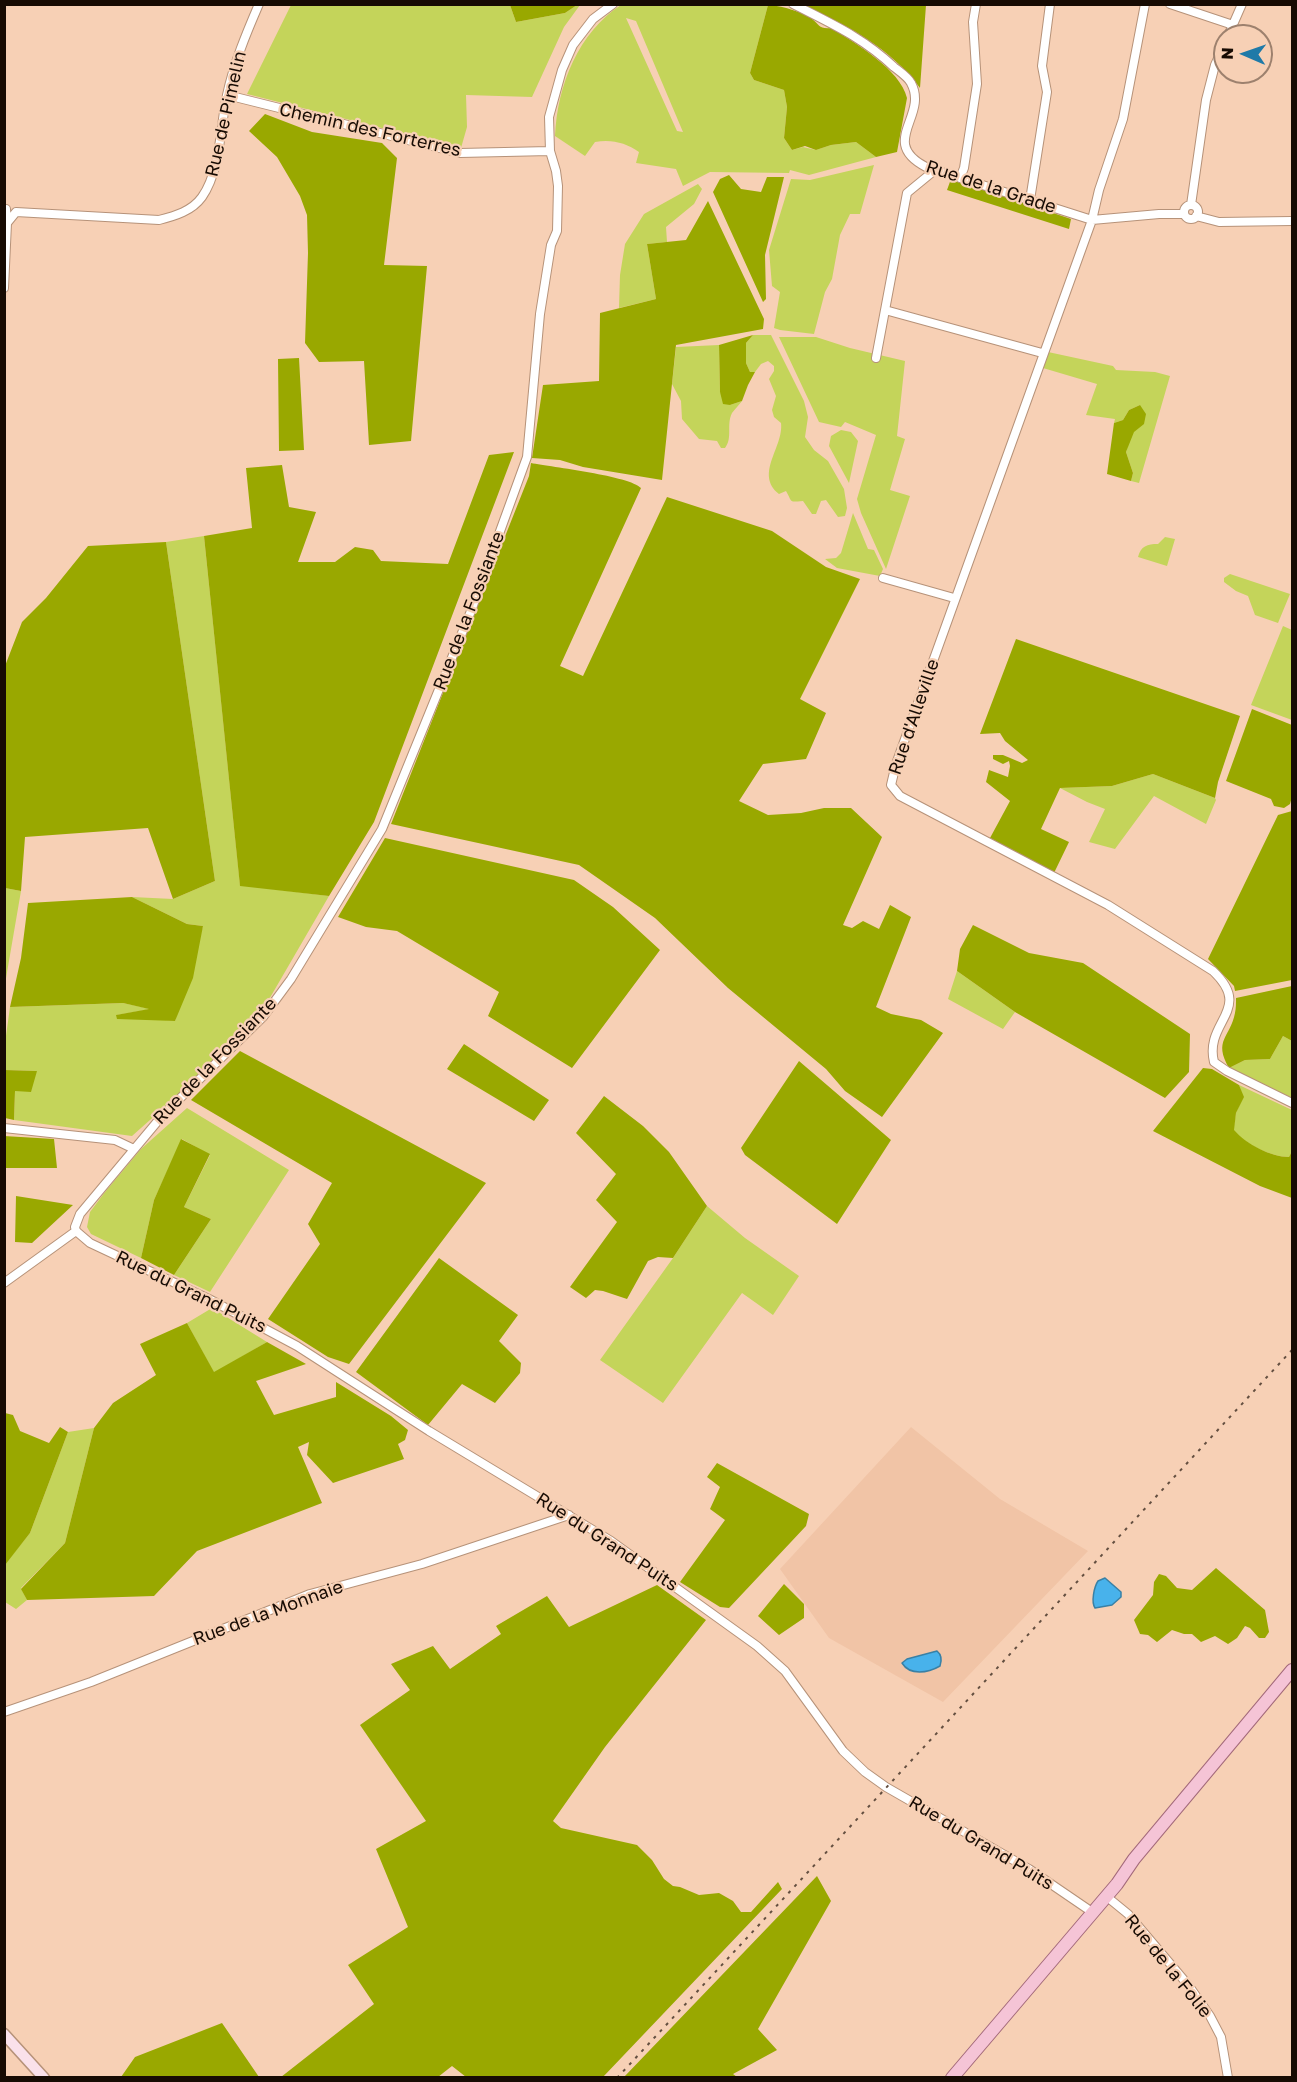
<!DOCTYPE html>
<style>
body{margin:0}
#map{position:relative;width:1297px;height:2082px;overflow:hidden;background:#f7d0b5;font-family:"Golos Text",sans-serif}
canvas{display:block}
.frame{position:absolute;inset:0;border:6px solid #170b03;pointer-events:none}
.north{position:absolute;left:1213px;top:24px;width:60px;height:60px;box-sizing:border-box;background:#f7d0b5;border:2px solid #9d816e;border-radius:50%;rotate:272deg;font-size:16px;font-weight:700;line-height:24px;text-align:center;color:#170b03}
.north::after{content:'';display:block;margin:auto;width:21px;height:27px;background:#1f7aa8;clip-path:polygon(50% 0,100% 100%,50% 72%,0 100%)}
</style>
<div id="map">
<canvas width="1297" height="2082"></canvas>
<div class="frame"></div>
<div class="north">N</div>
</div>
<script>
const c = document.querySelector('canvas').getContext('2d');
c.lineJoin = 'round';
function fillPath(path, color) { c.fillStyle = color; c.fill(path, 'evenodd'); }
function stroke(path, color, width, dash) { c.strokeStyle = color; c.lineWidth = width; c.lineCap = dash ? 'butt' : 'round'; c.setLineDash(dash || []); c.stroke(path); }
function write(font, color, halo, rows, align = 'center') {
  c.font = font + ' "Golos Text",sans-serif'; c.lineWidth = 4.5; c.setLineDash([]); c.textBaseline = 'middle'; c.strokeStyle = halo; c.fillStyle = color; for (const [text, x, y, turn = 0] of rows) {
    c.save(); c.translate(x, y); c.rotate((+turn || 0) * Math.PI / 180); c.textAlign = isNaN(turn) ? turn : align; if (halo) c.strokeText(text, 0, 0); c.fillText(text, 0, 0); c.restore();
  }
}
fillPath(new Path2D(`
 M 911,1427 L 1000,1499 L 1088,1551 L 943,1702 L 829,1638 L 780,1569 Z`), '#f1c4a6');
fillPath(new Path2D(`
 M 291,5 L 510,5 L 516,22 L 565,13 L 577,5 L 580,5 L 564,27 L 532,97 L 466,95 L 467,127 L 461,148 L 247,94 Z
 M 621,5 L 768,5 L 750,73 L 754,80 L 784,90 L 787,107 L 784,138 L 792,150 L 803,147 L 816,150 L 831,145 L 856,142 L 876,157 L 809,175 L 790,170 L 789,173 L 710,172 L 683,186 L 676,169 L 636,163 L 639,152 C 626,143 612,139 595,142 L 585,156 L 555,136 C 557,85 579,32 621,5 ZM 626,18 L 636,21 L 683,132 L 677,131 Z
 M 874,165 L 860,214 L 850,214 L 840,235 L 832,279 L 825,292 L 814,334 L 780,330 L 774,328 L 780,292 L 772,286 L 769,250 L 791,179 L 810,180 Z
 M 698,184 L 702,189 L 694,204 L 666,227 L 667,242 L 647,244 L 656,299 L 619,308 L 620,275 L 625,244 L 644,214 Z
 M 753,335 L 771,335 L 804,401 L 808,417 L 805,437 L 814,450 L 828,461 L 844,489 L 847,508 L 845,516 L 838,517 L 826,500 L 821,501 L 816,514 L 812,514 L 803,501 C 788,502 793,503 786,491 L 779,494 C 754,474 784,447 781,423 L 774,417 L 772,410 L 776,396 L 769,379 L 774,371 L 774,366 L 768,361 L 761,364 L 755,372 L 750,372 L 746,363 L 746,343 Z
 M 779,337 L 816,337 L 850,348 L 905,361 L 897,436 L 905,439 L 890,490 L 910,496 L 886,569 L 861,513 L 857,499 L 876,435 L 845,422 L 841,427 L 819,422 Z
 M 719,345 L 720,392 L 730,405 L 742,401 C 739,405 735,409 732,413 C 726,425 733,438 725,448 L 721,448 L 717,441 L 699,439 L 682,419 L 681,401 L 672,384 L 676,347 Z
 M 1048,352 L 1113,366 L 1116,370 L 1155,372 L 1170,376 L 1139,483 L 1131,481 L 1133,473 L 1126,452 L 1140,405 L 1129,410 L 1123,420 L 1114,423 L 1115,419 L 1086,415 L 1097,384 L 1043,368 Z
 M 841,430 L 851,432 L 858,441 L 849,483 L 829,446 L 831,436 Z
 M 853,513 L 868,549 L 874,550 L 883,569 L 880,576 L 837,568 L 825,559 L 836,558 L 841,553 Z
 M 204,536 L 240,885 L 329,896 L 264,1008 L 186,1088 L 132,1136 L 14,1120 L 15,1091 L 37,1071 L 5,1070 L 5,1043 L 10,1007 L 123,1003 L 151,1009 L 117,1015 L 175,1021 L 203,926 L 187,924 L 132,897 L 173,899 L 215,881 L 166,542 Z
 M 1165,537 L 1175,539 L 1167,566 L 1138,557 C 1141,546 1147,544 1158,544 Z
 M 1230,574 L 1290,594 L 1278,623 L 1255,615 L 1248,596 L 1236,591 L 1224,582 L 1224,578 Z
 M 1283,626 L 1292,630 L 1292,720 L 1251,705 Z
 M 1153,774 L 1215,798 L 1216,800 L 1206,824 L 1154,796 L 1115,849 L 1089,842 L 1105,809 L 1087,802 L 1060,788 L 1112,786 Z
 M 5,888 L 21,891 L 5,984 L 4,888 Z
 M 957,971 L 1015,1012 L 1003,1029 L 948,999 Z
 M 1283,1036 L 1292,1041 L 1292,1098 L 1229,1068 L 1245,1060 L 1270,1059 Z
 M 1239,1085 L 1292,1110 L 1292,1151 L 1289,1157 C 1271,1157 1246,1144 1233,1131 L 1236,1113 L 1243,1097 Z
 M 187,1108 L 289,1170 L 210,1292 L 174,1275 L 211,1219 L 184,1207 L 210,1155 L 182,1139 L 154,1200 L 141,1258 L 91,1234 L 87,1227 L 90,1212 L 105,1192 L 141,1149 Z
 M 707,1206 L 745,1238 L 799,1276 L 773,1315 L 742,1293 L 663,1403 L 600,1360 L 673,1258 Z
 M 212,1308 L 267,1342 L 214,1373 L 187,1323 Z
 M 94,1428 L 65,1543 L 21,1588 L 27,1600 L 16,1609 L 5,1602 L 4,1565 L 30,1533 L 68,1432 Z`), '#c4d45a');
fillPath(new Path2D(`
 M 510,5 L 510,4 L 577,5 L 565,13 L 516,22 Z
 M 768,5 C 779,5 802,12 811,18 C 821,26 818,29 832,28 C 856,44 900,69 907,98 L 897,152 L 876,157 L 856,142 L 831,145 L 816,150 L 805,146 L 792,150 L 784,138 L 787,107 L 784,90 L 754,80 L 750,73 Z
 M 804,5 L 926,5 L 920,88 C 892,49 846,25 804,5 Z
 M 265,114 L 312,132 L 382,143 L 397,158 L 384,265 L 427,266 L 411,441 L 369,445 L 364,361 L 319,362 L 305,343 L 308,253 L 307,215 L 300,196 L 277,157 L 249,131 Z
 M 729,175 L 741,189 L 761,192 L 767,177 L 784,177 L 765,255 L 766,299 L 763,302 L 713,192 L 720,179 Z
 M 951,179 L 1071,219 L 1069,229 L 947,190 Z
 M 708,201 L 764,319 L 763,329 L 676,345 L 662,480 L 583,467 L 560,460 L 532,458 L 543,385 L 599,381 L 600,313 L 656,299 L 647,244 L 686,240 Z
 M 753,335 L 746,343 L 746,363 L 750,372 L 755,372 L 748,385 L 742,401 L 730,405 L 723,404 L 720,392 L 719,345 Z
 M 299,358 L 304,450 L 279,451 L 278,359 Z
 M 1140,405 L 1146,414 L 1144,424 L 1134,432 L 1126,452 L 1133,473 L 1131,481 L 1107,474 L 1114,423 L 1123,420 L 1129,410 Z
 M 514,452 L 374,822 L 329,896 L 240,886 L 204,536 L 252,528 L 246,468 L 282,465 L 289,507 L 316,512 L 298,562 L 335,562 L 355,547 L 373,550 L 381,561 L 448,564 L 489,455 Z
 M 531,463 C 552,467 630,476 641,488 L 560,666 L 583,676 L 667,497 L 772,531 L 826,567 L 860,579 L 800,699 L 826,713 L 806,759 L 763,764 L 739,801 L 768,815 L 801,813 L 824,808 L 851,808 L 882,837 L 843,925 L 852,928 L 863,921 L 879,929 L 890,905 L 911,917 L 876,1007 L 891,1014 L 921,1020 L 943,1033 L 882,1117 L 845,1091 L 826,1069 L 728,988 L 655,918 L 579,865 L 391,824 L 529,476 Z
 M 166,542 L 215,881 L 173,899 L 148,828 L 25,837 L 21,891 L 5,888 L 5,666 L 22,622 L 46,598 L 88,546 Z
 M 1016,639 L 1240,716 L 1218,782 L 1215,798 L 1153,774 L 1112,786 L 1060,788 L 1041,829 L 1069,842 L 1054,873 L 990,838 L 1010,801 L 986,782 L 989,770 L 1008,777 L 1010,766 L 1009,761 L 1003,764 L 993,759 L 993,755 L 1003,755 L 1022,763 L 1028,760 L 1005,741 L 1000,733 L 980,734 Z
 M 1252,709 L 1292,725 L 1292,797 L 1290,804 L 1284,808 L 1274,806 L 1271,799 L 1226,781 Z
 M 1292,811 L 1292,980 L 1235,991 L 1234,986 L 1208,959 L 1278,815 Z
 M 385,838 L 574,880 L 613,907 L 660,950 L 572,1068 L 488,1016 L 499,992 L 397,931 L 366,927 L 338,917 Z
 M 132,897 L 187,924 L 203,926 L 193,978 L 175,1021 L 117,1019 L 116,1015 L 149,1009 L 123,1003 L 10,1007 L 21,958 L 28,903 Z
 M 973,925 L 1029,953 L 1083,963 L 1190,1034 L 1189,1072 L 1165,1098 L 1015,1012 L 957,971 L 960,949 Z
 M 1292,986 L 1292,1041 L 1283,1036 L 1270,1059 L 1245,1060 L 1229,1068 C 1213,1040 1230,1038 1235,1013 C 1236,1008 1236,1003 1236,998 Z
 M 464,1044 L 549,1100 L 534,1121 L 447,1069 Z
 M 240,1051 L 486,1183 L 349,1364 L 328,1357 L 268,1319 L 320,1244 L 308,1224 L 332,1183 L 191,1100 Z
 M 799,1061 L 891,1140 L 837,1224 L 745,1155 L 741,1148 Z
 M 1203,1068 L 1212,1069 L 1239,1085 L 1244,1097 L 1236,1113 L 1234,1130 C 1246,1144 1271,1157 1289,1157 L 1292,1151 L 1292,1198 L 1260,1186 L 1153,1131 Z
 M 5,1070 L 37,1071 L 31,1092 L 15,1091 L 14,1120 L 5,1118 Z
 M 604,1096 L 643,1126 L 669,1152 L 707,1206 L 673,1258 L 658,1257 L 648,1261 L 627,1299 L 603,1291 L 595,1290 L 586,1298 L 570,1287 L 617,1222 L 596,1200 L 616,1174 L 576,1133 Z
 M 4,1136 L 54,1139 L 57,1168 L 5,1168 Z
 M 181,1139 L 210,1154 L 184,1207 L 211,1219 L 174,1275 L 141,1258 L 154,1200 Z
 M 16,1196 L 73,1205 L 32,1243 L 15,1242 Z
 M 439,1258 L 518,1315 L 499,1341 L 521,1363 L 520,1373 L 495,1403 L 462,1384 L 428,1425 L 356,1372 Z
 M 187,1323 L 214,1372 L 267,1342 L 306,1364 L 256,1381 L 274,1415 L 336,1397 L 336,1382 L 391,1416 L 408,1430 L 405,1440 L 398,1444 L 404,1459 L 333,1483 L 307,1455 L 309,1442 L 298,1447 L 322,1503 L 197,1551 L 154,1596 L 27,1600 L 21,1589 L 65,1543 L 94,1428 L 113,1403 L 156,1375 L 140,1344 Z
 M 5,1413 L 13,1415 L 20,1431 L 49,1443 L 60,1427 L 68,1432 L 30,1533 L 5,1565 Z
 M 717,1463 L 809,1514 L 806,1526 L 729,1608 L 720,1607 L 680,1582 L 725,1520 L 710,1509 L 720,1487 L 707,1477 Z
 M 1216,1568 L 1265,1610 L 1269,1632 L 1265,1638 L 1259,1638 L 1250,1628 L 1245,1626 L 1237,1638 L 1228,1644 L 1215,1636 L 1201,1642 L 1192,1634 L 1184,1634 L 1172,1630 L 1157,1642 L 1148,1635 L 1140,1634 L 1134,1620 L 1153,1595 L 1154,1582 L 1159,1574 L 1166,1576 L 1177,1588 L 1192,1590 Z
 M 784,1584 L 804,1604 L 804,1618 L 779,1635 L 758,1616 Z
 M 657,1585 L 706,1620 L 605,1747 L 553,1821 L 561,1828 L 637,1845 L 652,1860 L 664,1879 L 673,1886 L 680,1887 L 699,1895 L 719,1893 L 733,1901 L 741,1912 L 751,1912 L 778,1882 L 782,1889 L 603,2077 L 466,2077 L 452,2066 L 438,2077 L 281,2077 L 374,2004 L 348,1965 L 408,1927 L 376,1849 L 426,1821 L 360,1725 L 410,1690 L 391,1664 L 433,1646 L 450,1669 L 501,1634 L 496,1626 L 547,1596 L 569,1627 Z
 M 817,1876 L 831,1901 L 758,2029 L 777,2050 L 733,2074 L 737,2077 L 624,2077 Z
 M 222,2023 L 259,2077 L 121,2077 L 135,2057 Z`), '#99a800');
const water = new Path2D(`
 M 1105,1578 L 1121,1592 L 1121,1597 L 1112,1605 L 1095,1608 C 1091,1602 1094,1587 1098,1581 Z
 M 937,1651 C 942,1655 942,1660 940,1666 C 928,1673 910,1676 902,1663 L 907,1659 Z`);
fillPath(water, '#48b2eb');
stroke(water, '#3980a5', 1.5);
const street = new Path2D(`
 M 793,4 C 832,24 862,37 894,67 C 899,71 908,77 911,83 C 929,116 878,142 926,167 L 1092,220 L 1159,214 L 1184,214
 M 1145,4 L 1123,119 L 1099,190 L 1092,220 L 896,764 L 891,785 L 900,796 L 1108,905 L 1213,971 C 1254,1010 1204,1021 1214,1062 L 1227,1071 L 1292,1103
 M 1170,4 L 1233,25
 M 1228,36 L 1242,4
 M 227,95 L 460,153 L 550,151
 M 960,178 L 964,168 L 977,84 L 973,22 L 976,4
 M 1030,200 L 1047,92 L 1042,66 L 1050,4
 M 1191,205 L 1206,100 L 1215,65 L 1225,43
 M1184 212a7 7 0 1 1 14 0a7 7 0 1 1-14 0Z
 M 6,209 L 7,223
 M 1196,216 L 1219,222 L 1292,221
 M 4,288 L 7,223 L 16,212 L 159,220 C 175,216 192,211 202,197 C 221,170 220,126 227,95 C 234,63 246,34 259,4
 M 885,310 L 1042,353
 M 876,358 L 907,193 L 935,170
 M 883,578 L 954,598
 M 4,1128 L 115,1140 L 134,1149
 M 76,1231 L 90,1243 L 209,1299 L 297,1346 L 429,1431 L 611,1541 L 757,1646 L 785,1671 L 843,1751 L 865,1772 L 886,1787 L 1029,1869 L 1092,1912
 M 4,1283 L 76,1231 L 75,1227 L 80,1214 L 162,1116 L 263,1017 L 291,979 L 382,829 L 471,611 L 527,457 L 540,314 L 551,245 L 557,231 L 558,186 L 556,171 L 550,151 L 549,117 L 562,70 L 573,45 L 593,19 L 613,4
 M 4,1712 L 91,1682 L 310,1594 L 422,1564 L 569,1515
 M 1106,1896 L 1128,1914 L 1189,1986 L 1210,2016 L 1221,2037 L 1228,2078`);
const secondary = new Path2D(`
 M 4,2034 L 44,2078`);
const primary = new Path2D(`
 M 952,2078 L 1117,1884 L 1134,1859 L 1292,1670`);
stroke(street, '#b69279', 10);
stroke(secondary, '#b69279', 13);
stroke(primary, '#a3697a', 14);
stroke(street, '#fff', 8);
stroke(secondary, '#fae1ea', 10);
stroke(primary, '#f5c4d6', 12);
stroke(new Path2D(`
 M 617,2078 L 1292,1350`), '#644f40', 2, [3, 6]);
write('18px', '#170b03', '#f7d0b5', [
 ["Rue de Pimelin",226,114,-77],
 ["Chemin des Forterres",370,130,13],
 ["Rue de la Grade",991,187,18],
 ["Rue de la Fossiante",469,611,-69],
 ["Rue d'Alleville",914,717,-71],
 ["Rue de la Fossiante",215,1061,-46],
 ["Rue du Grand Puits",191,1292,26],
 ["Rue du Grand Puits",607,1542,33],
 ["Rue de la Monnaie",268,1613,-20],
 ["Rue du Grand Puits",981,1843,31],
 ["Rue de la Folie",1168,1966,51]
]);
</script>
